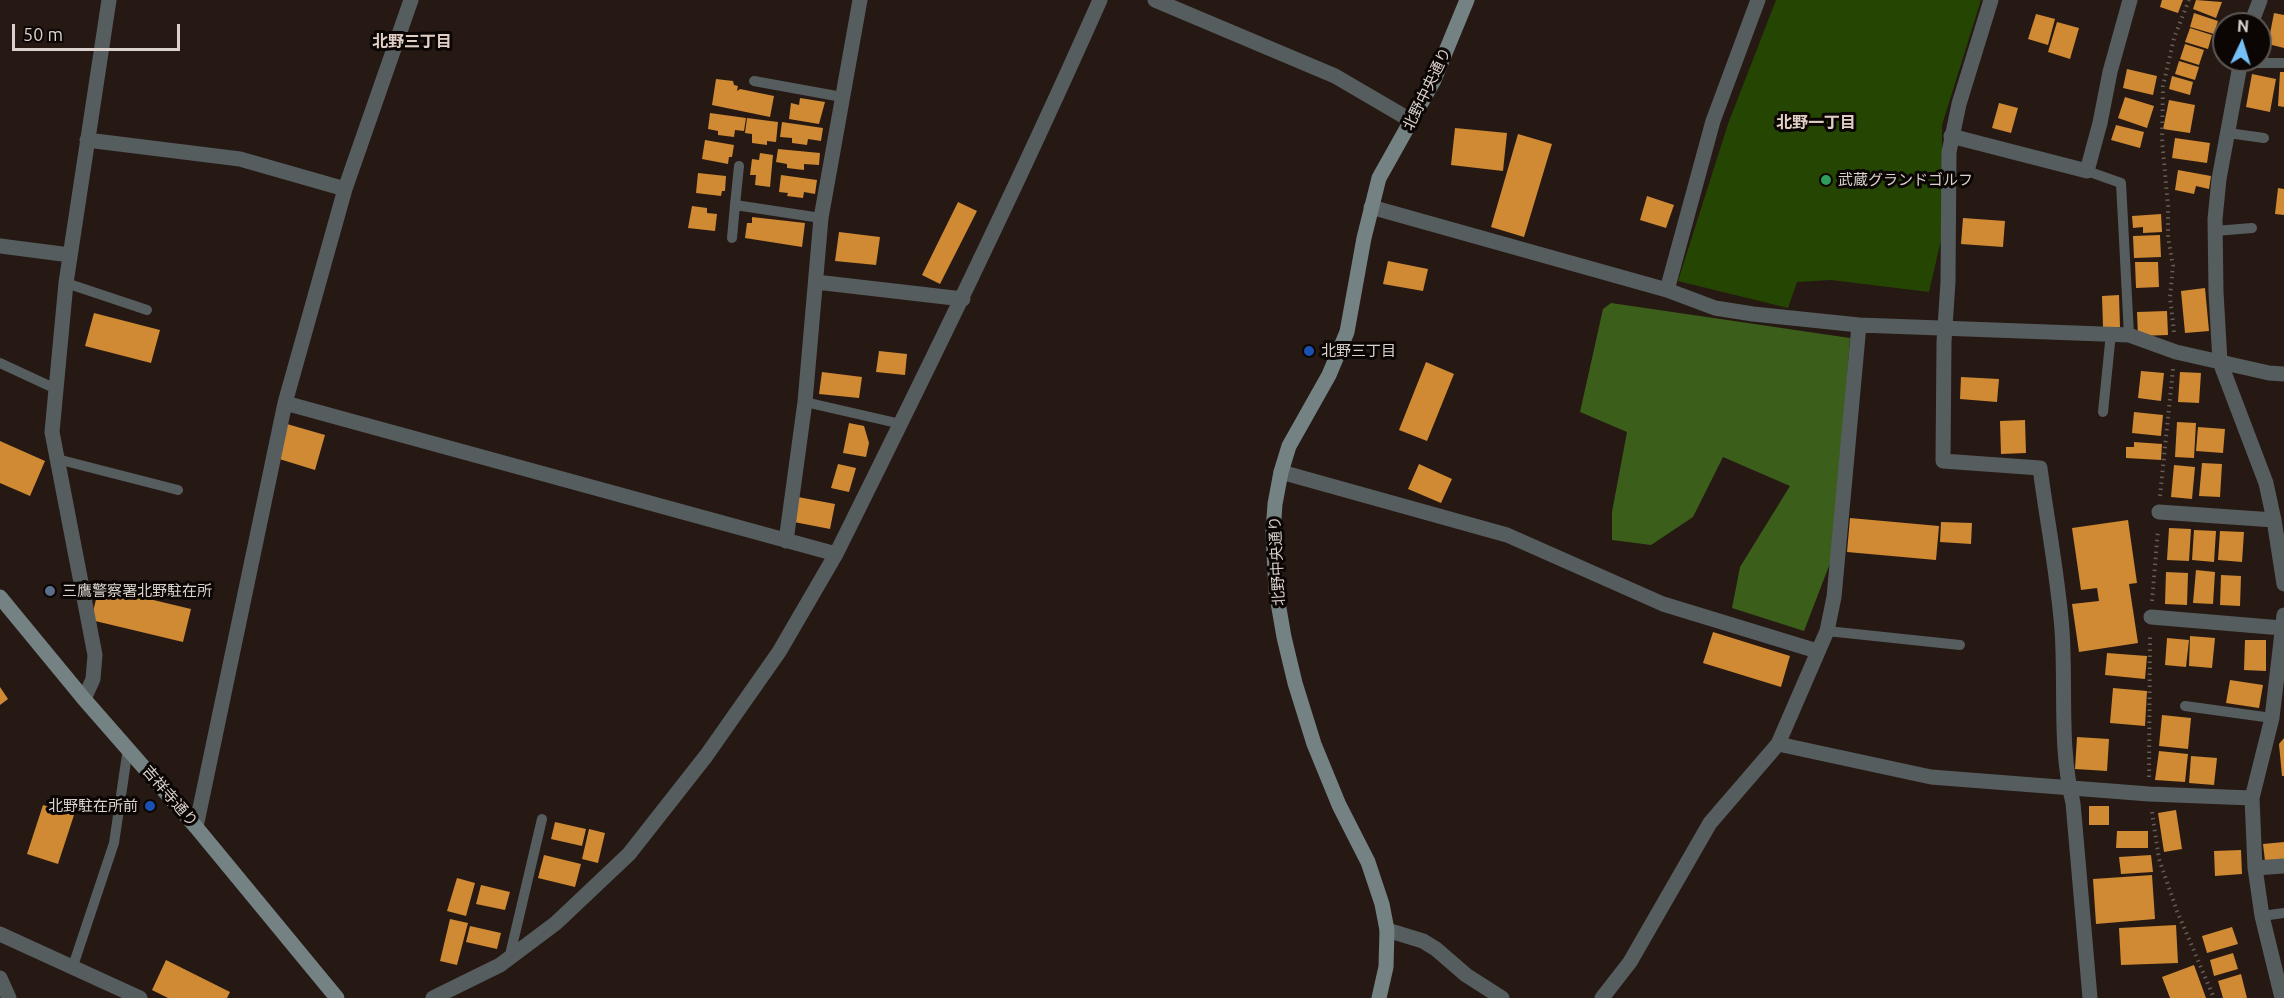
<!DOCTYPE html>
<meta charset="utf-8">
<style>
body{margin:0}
#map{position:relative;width:2284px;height:998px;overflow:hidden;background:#261913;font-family:Ubuntu,sans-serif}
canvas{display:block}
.north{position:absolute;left:2212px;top:12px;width:60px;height:60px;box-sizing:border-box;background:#0b0604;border:2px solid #5e5855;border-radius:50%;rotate:4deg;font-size:16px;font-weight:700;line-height:24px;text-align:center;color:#dbd2ce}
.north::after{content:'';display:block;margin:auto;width:21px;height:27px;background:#77c0f7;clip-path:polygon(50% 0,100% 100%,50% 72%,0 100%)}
.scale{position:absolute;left:12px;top:24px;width:168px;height:27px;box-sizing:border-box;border:3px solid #dbd2ce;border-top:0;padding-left:8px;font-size:18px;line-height:21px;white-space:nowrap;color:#dbd2ce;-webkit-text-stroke:4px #0b0604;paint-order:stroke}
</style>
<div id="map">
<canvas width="2284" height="998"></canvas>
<div class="north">N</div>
<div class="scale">50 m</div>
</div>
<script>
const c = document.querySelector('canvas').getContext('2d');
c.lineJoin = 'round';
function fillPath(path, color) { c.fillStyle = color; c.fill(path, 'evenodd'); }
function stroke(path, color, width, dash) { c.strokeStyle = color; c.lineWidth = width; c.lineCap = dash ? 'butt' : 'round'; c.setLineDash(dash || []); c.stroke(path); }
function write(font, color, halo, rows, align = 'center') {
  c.font = font + ' Ubuntu,"Noto Sans JP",sans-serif'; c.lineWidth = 6; c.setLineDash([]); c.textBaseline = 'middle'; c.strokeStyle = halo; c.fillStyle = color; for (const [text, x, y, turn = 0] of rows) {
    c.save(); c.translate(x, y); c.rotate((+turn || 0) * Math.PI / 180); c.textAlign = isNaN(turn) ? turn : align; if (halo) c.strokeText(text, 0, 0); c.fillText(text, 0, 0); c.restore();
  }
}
fillPath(new Path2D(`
 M 1776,0 L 1981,0 L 1942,125 L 1942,236 L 1929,292 L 1831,280 L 1797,282 L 1788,308 L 1678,281 L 1728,124 Z`), '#254502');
fillPath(new Path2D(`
 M 1611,303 L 1850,338 L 1834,553 L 1804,631 L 1732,608 L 1740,567 L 1790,486 L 1723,457 L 1693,517 L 1651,545 L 1612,540 L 1612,512 L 1627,432 L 1580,412 L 1603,309 Z`), '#3b5e1b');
fillPath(new Path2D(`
 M 2162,0 L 2183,0 L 2178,13 L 2160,7 Z
 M 2196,0 L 2222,2 L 2216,18 L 2193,9 Z
 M 2194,13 L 2218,21 L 2214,34 L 2190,27 Z
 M 2274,13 L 2284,15 L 2284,48 L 2268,44 Z
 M 2036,14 L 2055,19 L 2048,45 L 2028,39 Z
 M 2057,22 L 2079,28 L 2070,59 L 2048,52 Z
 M 2190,28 L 2212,35 L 2208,49 L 2185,42 Z
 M 2185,44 L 2204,50 L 2199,65 L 2180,59 Z
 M 2179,61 L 2199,67 L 2195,80 L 2175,74 Z
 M 2127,69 L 2157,76 L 2153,95 L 2123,88 Z
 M 2280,72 L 2284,72 L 2284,107 L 2278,106 Z
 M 2252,74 L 2276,79 L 2270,112 L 2246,107 Z
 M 2172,76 L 2193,82 L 2190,95 L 2169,89 Z
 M 716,79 L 733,81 L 734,85 L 738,86 L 737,91 L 740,89 L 774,96 L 770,117 L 712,105 Z
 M 2125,97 L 2154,106 L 2147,128 L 2118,118 Z
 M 800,98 L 825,102 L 819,124 L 789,119 L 791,103 L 799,105 Z
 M 2169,100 L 2195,105 L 2190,133 L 2163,129 Z
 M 1999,103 L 2018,108 L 2011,133 L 1992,128 Z
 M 710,113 L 746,118 L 744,131 L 735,130 L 734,137 L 718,135 L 718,131 L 708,129 Z
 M 747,118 L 778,122 L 776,142 L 767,141 L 767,145 L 752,143 L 752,134 L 745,133 Z
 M 782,122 L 823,128 L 821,141 L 808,139 L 807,145 L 792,143 L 792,138 L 780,137 Z
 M 2116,125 L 2144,132 L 2140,148 L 2111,140 Z
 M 1455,128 L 1507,133 L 1503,171 L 1451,165 Z
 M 1518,134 L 1552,144 L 1524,237 L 1491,227 Z
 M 2175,138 L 2210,143 L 2207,163 L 2172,158 Z
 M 705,140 L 734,145 L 732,157 L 729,157 L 728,164 L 702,159 Z
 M 778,149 L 820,153 L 819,165 L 804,164 L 804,170 L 787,168 L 787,164 L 776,162 Z
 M 760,153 L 773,155 L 770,187 L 755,185 L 756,175 L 750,175 L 752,159 L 759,160 Z
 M 2178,170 L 2211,176 L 2209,189 L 2196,186 L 2194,194 L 2175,190 Z
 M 698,173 L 726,176 L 725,191 L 722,191 L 721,196 L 696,193 Z
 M 781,175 L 817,180 L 815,194 L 804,192 L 803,198 L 787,196 L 788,193 L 779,192 Z
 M 2278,188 L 2284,189 L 2284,215 L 2275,214 Z
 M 1647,196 L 1674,205 L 1666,228 L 1640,220 Z
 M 958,202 L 977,211 L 940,284 L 922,275 Z
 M 692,206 L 707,208 L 707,213 L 717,214 L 715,231 L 688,228 Z
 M 2161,214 L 2162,232 L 2143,233 L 2143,227 L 2133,228 L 2132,216 Z
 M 752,217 L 805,223 L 802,247 L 745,238 L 747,223 L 752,223 Z
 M 1963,218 L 2005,221 L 2003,247 L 1961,244 Z
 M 839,232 L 880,237 L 876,265 L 835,261 Z
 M 2160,235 L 2161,257 L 2134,258 L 2133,236 Z
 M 1388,261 L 1428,269 L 1423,291 L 1383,284 Z
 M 2135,262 L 2158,262 L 2159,287 L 2136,288 Z
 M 2205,288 L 2209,331 L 2185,333 L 2181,291 Z
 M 2119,295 L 2120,327 L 2103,327 L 2102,296 Z
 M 2167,311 L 2168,335 L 2138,336 L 2137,312 Z
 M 94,313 L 160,330 L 151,363 L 85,346 Z
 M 879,351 L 907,354 L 905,375 L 876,372 Z
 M 1426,362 L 1454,374 L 1427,441 L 1399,430 Z
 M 2141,371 L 2164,373 L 2161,401 L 2138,398 Z
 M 822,372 L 862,377 L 859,398 L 819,394 Z
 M 2180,372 L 2201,373 L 2199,403 L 2178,402 Z
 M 1961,377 L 1999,379 L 1997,402 L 1960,399 Z
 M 2134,412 L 2163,415 L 2161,436 L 2132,433 Z
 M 2025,420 L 2026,453 L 2001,454 L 2000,421 Z
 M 2177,422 L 2196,423 L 2194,458 L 2175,457 Z
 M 849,423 L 864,426 L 869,443 L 866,457 L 843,453 Z
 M 287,424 L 325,435 L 315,470 L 276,458 Z
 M 2198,427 L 2225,429 L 2223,453 L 2196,451 Z
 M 0,441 L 45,461 L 30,496 L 0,483 Z
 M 2134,442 L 2162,444 L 2161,460 L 2126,458 L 2126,447 L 2134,447 Z
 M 2202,463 L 2222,464 L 2220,497 L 2199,496 Z
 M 838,464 L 856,468 L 849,492 L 831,488 Z
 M 1419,464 L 1452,479 L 1441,503 L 1408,489 Z
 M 2174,465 L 2195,467 L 2192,499 L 2171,497 Z
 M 798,497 L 835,504 L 830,529 L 794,522 Z
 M 1850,518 L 1939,526 L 1936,560 L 1847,552 Z
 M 2128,520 L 2137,583 L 2129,584 L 2138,643 L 2079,652 L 2072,604 L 2099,601 L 2097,588 L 2081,590 L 2072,528 Z
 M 1941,522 L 1972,523 L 1971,544 L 1940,542 Z
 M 2169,528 L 2191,529 L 2189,561 L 2167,560 Z
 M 2194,530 L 2216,531 L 2214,562 L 2192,560 Z
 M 2220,531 L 2244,532 L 2242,562 L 2218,560 Z
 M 2196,570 L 2215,572 L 2213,604 L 2193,603 Z
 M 2166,572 L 2188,573 L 2187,605 L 2165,604 Z
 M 2221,575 L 2241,576 L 2240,606 L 2220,605 Z
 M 99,587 L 191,609 L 183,642 L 91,620 Z
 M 1713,632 L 1790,656 L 1781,687 L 1703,663 Z
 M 2190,636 L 2215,638 L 2212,668 L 2189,666 Z
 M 2167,638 L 2189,640 L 2186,667 L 2165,665 Z
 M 2245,640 L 2266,640 L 2266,671 L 2244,670 Z
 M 2107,653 L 2147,656 L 2145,679 L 2105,675 Z
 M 2230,680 L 2263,685 L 2259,708 L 2226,703 Z
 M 0,687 L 8,699 L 0,705 Z
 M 2113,688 L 2147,691 L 2145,726 L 2110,723 Z
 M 2162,715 L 2191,718 L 2188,749 L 2159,746 Z
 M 2077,737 L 2109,739 L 2107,771 L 2075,769 Z
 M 2284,738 L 2284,776 L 2282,776 L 2279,744 Z
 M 2159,751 L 2188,754 L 2185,782 L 2155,780 Z
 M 2191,756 L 2217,758 L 2214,785 L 2189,783 Z
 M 43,805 L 74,815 L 58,864 L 27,854 Z
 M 2089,806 L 2109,806 L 2109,825 L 2089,825 Z
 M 2176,810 L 2182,849 L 2164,852 L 2158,813 Z
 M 555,822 L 586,829 L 582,846 L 551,839 Z
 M 589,829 L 605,833 L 598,863 L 582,859 Z
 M 2117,831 L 2148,831 L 2148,848 L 2116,848 Z
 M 2284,842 L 2284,859 L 2265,861 L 2263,844 Z
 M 2241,850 L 2242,874 L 2215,876 L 2214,851 Z
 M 544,855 L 581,864 L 575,887 L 538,878 Z
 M 2151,855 L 2153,872 L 2121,874 L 2119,857 Z
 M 2152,875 L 2155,919 L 2096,924 L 2093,879 Z
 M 457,878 L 475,883 L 466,916 L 447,911 Z
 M 481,885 L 510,892 L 505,910 L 476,904 Z
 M 450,919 L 468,923 L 457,965 L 440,961 Z
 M 2176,925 L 2178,963 L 2121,965 L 2119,928 Z
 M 470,926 L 501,933 L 497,949 L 466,942 Z
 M 2232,927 L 2238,944 L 2207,953 L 2202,936 Z
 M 2233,953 L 2238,969 L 2214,976 L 2210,960 Z
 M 166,960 L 230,992 L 227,998 L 168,998 L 152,990 Z
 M 2194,965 L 2206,998 L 2170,998 L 2162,977 Z
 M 2241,974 L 2247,998 L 2223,998 L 2218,981 Z`), '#cf8a33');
stroke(new Path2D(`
 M 2174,332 L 2170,297 L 2173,266 L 2168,237 L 2168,206 L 2162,139 L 2163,86 L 2174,38 L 2189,0
 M 2160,496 L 2173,369
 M 2152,601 L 2158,530
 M 2149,777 L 2150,635
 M 2152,812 L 2159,859 L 2177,911 L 2214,998`), '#675c56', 4, [1.5, 4.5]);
stroke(new Path2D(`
 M 2240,63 L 2284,63
 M 754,81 L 842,97
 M 2228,133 L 2264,138
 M 739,166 L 735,205 L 821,218
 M 2087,171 L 2121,183 L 2129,335
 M 2215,231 L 2252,228
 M 732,238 L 735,205
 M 66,283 L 147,310
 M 0,363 L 56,389
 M 805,402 L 901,424
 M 2103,412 L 2111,333
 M 57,459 L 178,490
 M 1827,631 L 1960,645
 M 2185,706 L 2272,718
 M 2262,916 L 2284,913
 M 509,959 L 542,819
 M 73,966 L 114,843 L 128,748`), '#555d5f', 10);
stroke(new Path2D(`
 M 1155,0 L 1335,76 L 1412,121
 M 1991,0 L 1959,104 L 1949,152 L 1948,282 L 1944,342 L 1943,461 L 2040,468 C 2047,521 2058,576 2062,630 C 2066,687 2059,748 2073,803 L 2090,998
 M 2251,24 L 2260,0
 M 2241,60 L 2219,179 L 2215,219 L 2216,292 L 2220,362 L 2266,483 L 2274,520 L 2284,584
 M 1951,136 L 2087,171 L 2100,123 L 2110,72 L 2130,0
 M 87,140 L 240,159 L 345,189
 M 1371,207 L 1667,290 L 1713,121 L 1758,0
 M 0,246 L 70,255
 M 816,282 L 963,299
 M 1859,325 L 2129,335 L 2176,352 L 2269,373 L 2284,374
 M 285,403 L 836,554 L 779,652 L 706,756 L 629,854 L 556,923 L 500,965 L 433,998
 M 1281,472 L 1507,535 L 1663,604 L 1817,651
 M 2159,512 L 2274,520
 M 786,541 L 805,402 L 821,218 L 860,0
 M 836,554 C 927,371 1017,187 1100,0
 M 2151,617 L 2282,628
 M 84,699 L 93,679 L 95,655 L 52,432 L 66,283 L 109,0
 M 1778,744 L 1931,777 L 2149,794 L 2252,798
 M 196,827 L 285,403 L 345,189 L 411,0
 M 2255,868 L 2284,866
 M 1387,930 L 1423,941 L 1436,949 L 1466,975 L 1502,998
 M 0,934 L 140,998
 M 0,978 L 9,998
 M 1602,998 L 1630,962 L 1710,823 L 1778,744 L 1827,631 L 1834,597 L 1859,325 L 1753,314 L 1715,308 L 1667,290
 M 2282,998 L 2262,916 L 2255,868 L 2252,798 L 2272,718 L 2284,615`), '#555d5f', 15);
stroke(new Path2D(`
 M 0,597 L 84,699 L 196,827 L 337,998
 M 1379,998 L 1386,967 L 1387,930 L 1382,904 L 1368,862 L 1339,805 L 1314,744 L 1295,683 L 1284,637 L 1276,591 L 1273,532 L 1275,504 L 1281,472 L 1289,446 L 1329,375 L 1347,332 L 1364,238 L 1379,178 L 1434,80 L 1467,0`), '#748284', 15);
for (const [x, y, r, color] of [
 [1826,180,6,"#2e9e5b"],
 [1309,351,6,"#1a4fb4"],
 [50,591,6,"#5c6f8a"],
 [150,806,6,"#1a4fb4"]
]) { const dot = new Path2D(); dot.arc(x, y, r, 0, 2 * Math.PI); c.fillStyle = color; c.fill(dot); stroke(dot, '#0b0604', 2); }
write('15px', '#dbd2ce', '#0b0604', [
 ["北野中央通り",1427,89,-64],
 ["北野中央通り",1277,561,-93],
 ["吉祥寺通り",170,796,49]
]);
write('15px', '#dbd2ce', '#0b0604', [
 ["武蔵グランドゴルフ",1838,180],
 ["北野三丁目",1321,351],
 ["三鷹警察署北野駐在所",62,591],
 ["北野駐在所前",138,806,"right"]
], 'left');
write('bold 16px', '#e1cec5', '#0b0604', [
 ["北野三丁目",412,42],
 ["北野一丁目",1816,123]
]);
</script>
